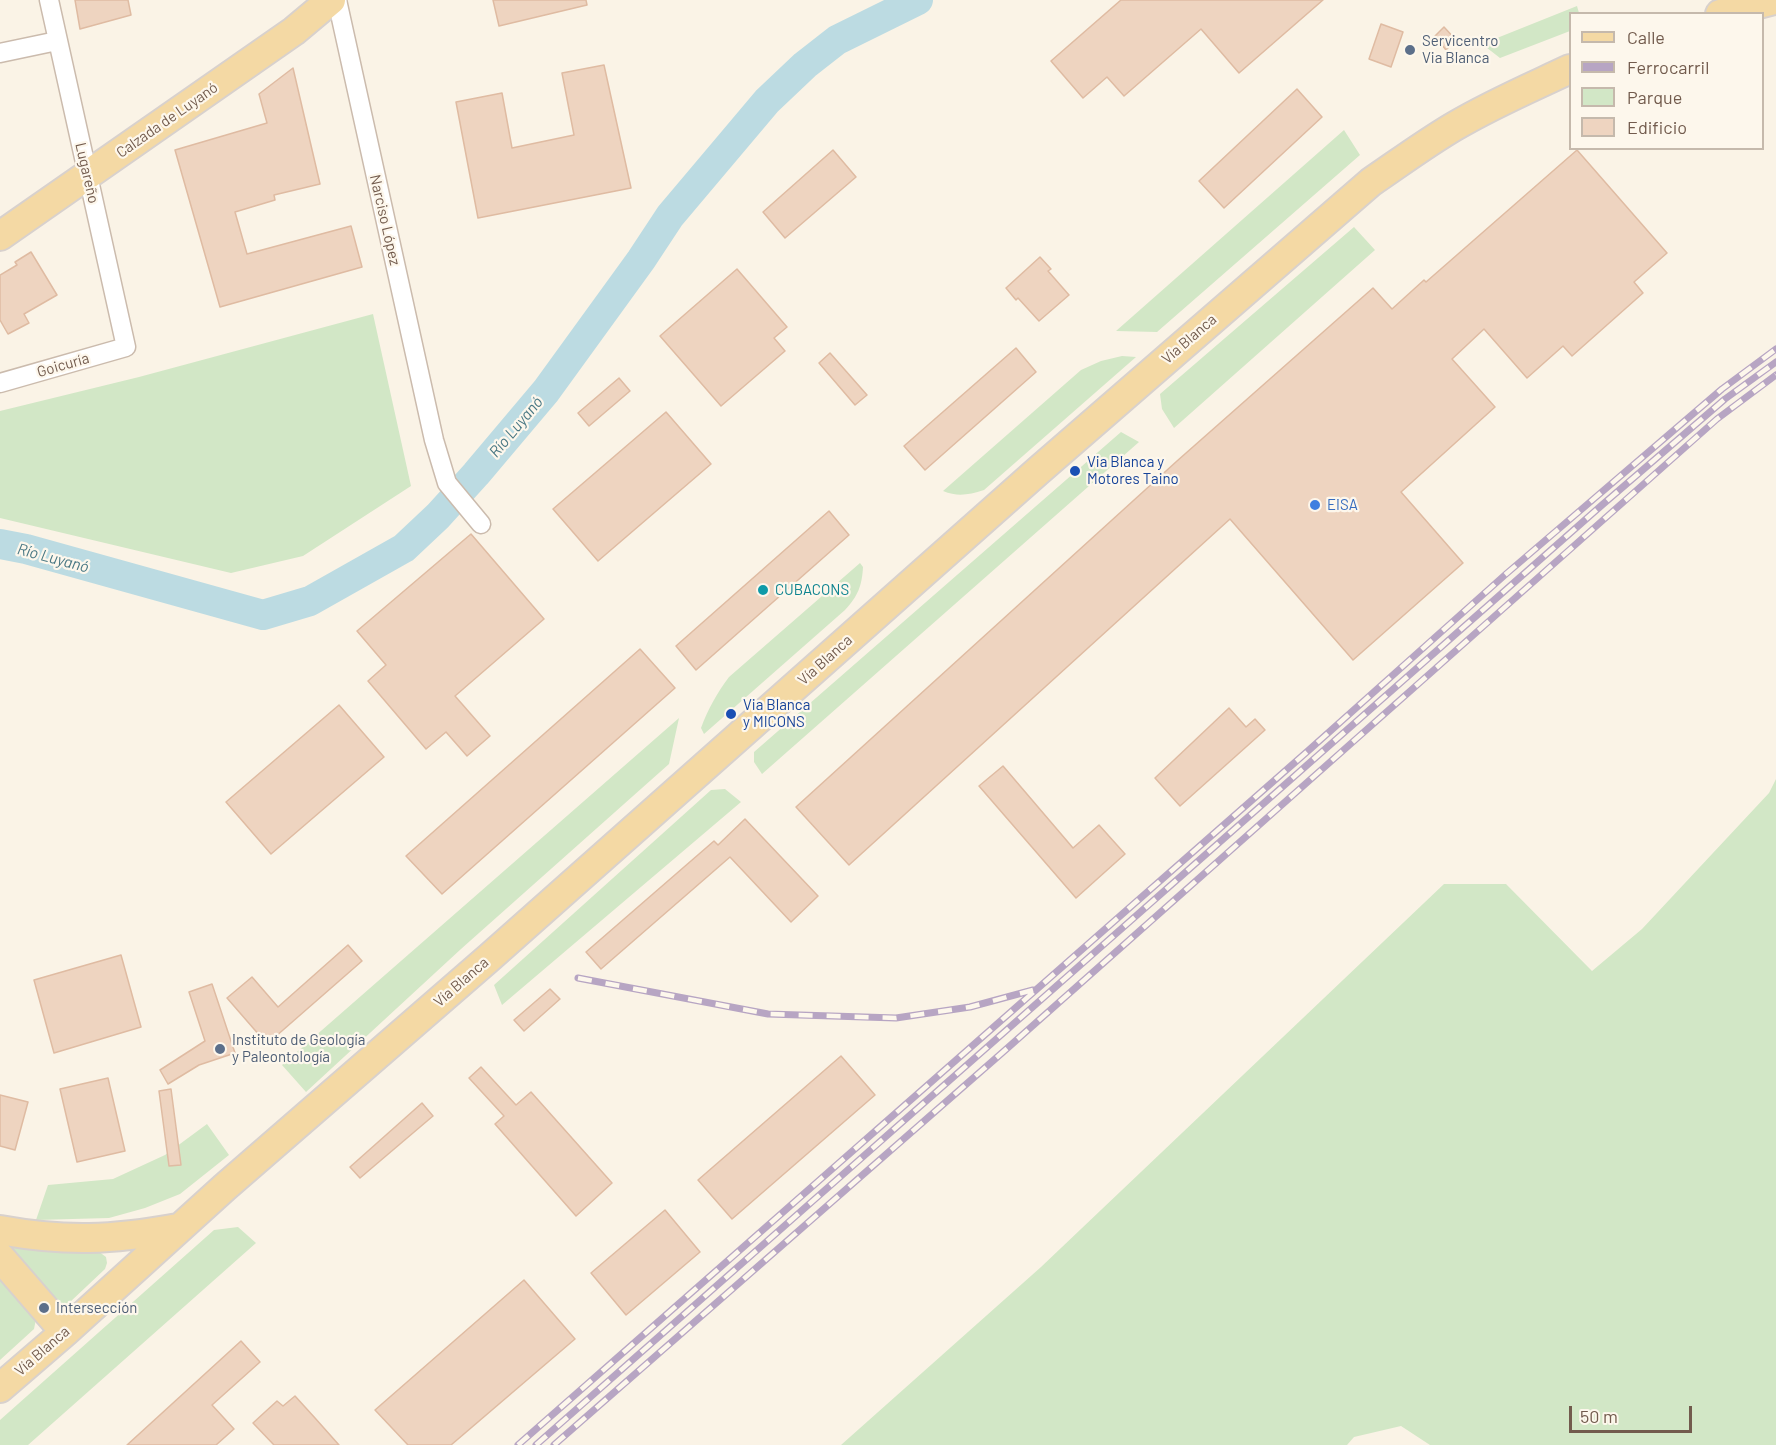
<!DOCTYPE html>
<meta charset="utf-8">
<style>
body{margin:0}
#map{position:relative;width:1776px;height:1445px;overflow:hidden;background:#faf3e6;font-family:Barlow,sans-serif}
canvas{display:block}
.legend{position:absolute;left:1569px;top:12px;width:195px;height:138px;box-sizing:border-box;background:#fdf7ec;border:2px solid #c5b9ac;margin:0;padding:8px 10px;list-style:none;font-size:18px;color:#725b4d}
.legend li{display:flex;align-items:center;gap:12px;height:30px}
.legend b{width:30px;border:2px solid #c5b9ac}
.scale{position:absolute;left:1569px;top:1406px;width:123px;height:27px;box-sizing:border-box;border:3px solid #725b4d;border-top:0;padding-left:8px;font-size:18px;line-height:21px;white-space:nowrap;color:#725b4d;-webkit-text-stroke:4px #fdf7ec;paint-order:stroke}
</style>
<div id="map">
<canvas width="1776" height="1445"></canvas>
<ul class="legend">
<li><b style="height:8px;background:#f4d9a4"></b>Calle</li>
<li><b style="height:8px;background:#b7a5c3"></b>Ferrocarril</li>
<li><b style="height:16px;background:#d2e7c6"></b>Parque</li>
<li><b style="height:16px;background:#eed4c0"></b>Edificio</li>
</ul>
<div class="scale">50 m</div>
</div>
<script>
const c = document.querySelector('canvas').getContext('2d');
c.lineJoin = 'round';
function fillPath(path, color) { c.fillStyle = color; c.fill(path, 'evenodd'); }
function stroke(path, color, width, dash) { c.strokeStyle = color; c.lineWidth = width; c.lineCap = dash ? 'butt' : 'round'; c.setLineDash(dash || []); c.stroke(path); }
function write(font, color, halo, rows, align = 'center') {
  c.font = font + ' Barlow,sans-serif'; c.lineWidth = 4.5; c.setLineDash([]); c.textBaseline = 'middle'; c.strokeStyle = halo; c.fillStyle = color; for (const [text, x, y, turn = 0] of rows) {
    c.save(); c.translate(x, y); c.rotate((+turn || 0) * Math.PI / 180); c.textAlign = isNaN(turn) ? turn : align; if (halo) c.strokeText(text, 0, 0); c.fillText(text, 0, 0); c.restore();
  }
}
fillPath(new Path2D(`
 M 1577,6 L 1579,13 L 1570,14 L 1570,31 L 1500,58 L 1482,44 Z
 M 1344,130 L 1360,155 L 1157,332 L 1116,331 Z
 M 1354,227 L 1375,250 L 1174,428 L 1162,409 L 1160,394 Z
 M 373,314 L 411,486 L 303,556 L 231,573 L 0,518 L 0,411 L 139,377 Z
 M 1122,356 L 1136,357 L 984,490 C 968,495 958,497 943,491 L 1081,370 L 1101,361 Z
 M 1121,432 L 1139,442 L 762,774 L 754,762 L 754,752 Z
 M 860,563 L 863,567 C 862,586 858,596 845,610 L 704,734 L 701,728 C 708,709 717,693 729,677 Z
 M 679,718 L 669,764 L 461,949 L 306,1092 L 282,1065 Z
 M 1776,779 L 1776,1445 L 1430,1445 L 1401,1426 L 1354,1437 L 1347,1445 L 841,1445 L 1041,1267 L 1444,884 L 1506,884 L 1592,971 L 1642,929 L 1769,793 Z
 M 725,789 L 741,802 L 502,1005 L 494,985 L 711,790 Z
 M 207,1124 L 229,1155 L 180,1194 L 145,1208 L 109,1218 L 36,1220 L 48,1185 L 113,1179 L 165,1155 Z
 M 238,1227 L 256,1243 L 28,1445 L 0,1445 L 0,1420 L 214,1230 Z
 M 14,1246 L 98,1251 L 106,1257 L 107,1263 L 105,1269 L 69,1303 L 62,1307 L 14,1252 Z
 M 0,1275 L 36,1319 L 34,1329 L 0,1360 Z`), '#d2e7c6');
stroke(new Path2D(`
 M 0,544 L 26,549 L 263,615 L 310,601 L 404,548 L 438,516 L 476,474 L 546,391 L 641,260 L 670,216 L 767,101 L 805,65 L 837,40 L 918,0`), '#bcdbe2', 30);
const building = new Path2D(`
 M 75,0 L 128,0 L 131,15 L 80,29 Z
 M 493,0 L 586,0 L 587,5 L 499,26 Z
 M 1121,0 L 1323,0 L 1239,73 L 1201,29 L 1124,96 L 1107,77 L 1083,98 L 1051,61 Z
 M 1381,24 L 1403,32 L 1391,67 L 1369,59 Z
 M 1444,27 L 1456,40 L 1446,50 L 1435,36 Z
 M 604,65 L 631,188 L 478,218 L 456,102 L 502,93 L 512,148 L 574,135 L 562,73 Z
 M 293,68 L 320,184 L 274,195 L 275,200 L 235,212 L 247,254 L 351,226 L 362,267 L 220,307 L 175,150 L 267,123 L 259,94 Z
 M 1297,89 L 1322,117 L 1224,208 L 1199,181 Z
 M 833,150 L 856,177 L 785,238 L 763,212 Z
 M 1577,150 L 1667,253 L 1634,282 L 1643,293 L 1572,356 L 1563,346 L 1527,378 L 1484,329 L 1452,359 L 1495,407 L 1401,492 L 1463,563 L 1353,660 L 1230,519 L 849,865 L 796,807 L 1177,461 L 1373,288 L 1392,309 L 1424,280 L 1426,282 Z
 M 31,252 L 57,295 L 24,314 L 29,323 L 8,334 L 0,320 L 0,275 L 17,265 L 15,262 Z
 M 1040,257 L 1051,269 L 1048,271 L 1069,295 L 1039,321 L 1018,298 L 1016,300 L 1006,288 Z
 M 737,269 L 787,327 L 774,338 L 785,351 L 721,406 L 660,336 Z
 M 1016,348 L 1036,372 L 925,470 L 904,446 Z
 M 830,353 L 867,395 L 855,405 L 819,363 Z
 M 619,378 L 630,391 L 589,426 L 578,413 Z
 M 666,412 L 711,464 L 598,561 L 553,509 Z
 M 829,511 L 849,535 L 696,670 L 676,646 Z
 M 471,534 L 544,619 L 455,696 L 490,736 L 467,756 L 446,732 L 426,749 L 368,681 L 386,665 L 357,631 Z
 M 640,649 L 675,688 L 442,894 L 406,856 Z
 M 339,705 L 384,757 L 271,854 L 226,802 Z
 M 1229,708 L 1246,727 L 1255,719 L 1265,730 L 1180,806 L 1155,778 Z
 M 1003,766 L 1073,848 L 1099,825 L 1125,854 L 1076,898 L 979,786 Z
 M 745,819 L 818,896 L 791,922 L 730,857 L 601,969 L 586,952 L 714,841 L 718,845 Z
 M 348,945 L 362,961 L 267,1044 L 227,998 L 252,977 L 278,1007 Z
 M 121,955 L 141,1027 L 54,1053 L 34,980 Z
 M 212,984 L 235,1053 L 199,1065 L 168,1084 L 160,1070 L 205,1041 L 189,992 Z
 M 550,989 L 560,999 L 524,1031 L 514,1020 Z
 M 841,1056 L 875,1095 L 732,1219 L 698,1180 Z
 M 481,1067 L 516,1105 L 531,1092 L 612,1183 L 576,1216 L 495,1124 L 504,1116 L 469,1078 Z
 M 108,1078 L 125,1151 L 77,1162 L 60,1089 Z
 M 171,1089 L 181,1165 L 169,1166 L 159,1091 Z
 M 0,1095 L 28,1102 L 15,1150 L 0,1146 Z
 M 422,1103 L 433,1116 L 360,1178 L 350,1167 Z
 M 665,1210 L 700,1252 L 626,1315 L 591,1273 Z
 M 524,1280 L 575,1339 L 451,1445 L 408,1445 L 375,1410 Z
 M 241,1341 L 260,1362 L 212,1405 L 234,1429 L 216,1445 L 127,1445 Z
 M 295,1396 L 315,1418 L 339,1445 L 274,1445 L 253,1423 L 277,1401 L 283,1406 Z`);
fillPath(building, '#eed4c0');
stroke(building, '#dfbba2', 1.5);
const minor = new Path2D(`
 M 337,0 L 434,440 L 447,483 L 481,524
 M 0,53 L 57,41
 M 0,383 L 126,347 L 49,0`);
const primary = new Path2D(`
 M 1720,14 L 1774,0
 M 0,236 L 294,31 L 331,0
 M 0,1230 C 66,1242 112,1240 178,1228
 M 0,1257 L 65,1332
 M 0,1388 L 65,1332 L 225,1187 L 490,957 L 1038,471 L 1371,182 C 1399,163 1426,143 1455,126 C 1492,104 1532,87 1570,69`);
stroke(minor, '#cbbbad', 21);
stroke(primary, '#d8d1cd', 32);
stroke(minor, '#fff', 18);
stroke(primary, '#f4d9a4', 28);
const rail = new Path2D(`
 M 578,978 L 768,1014 L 896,1018 L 970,1007 L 1033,990
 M 518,1445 L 1309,750 L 1506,574 L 1722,389 L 1776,349
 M 536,1445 L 1602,505 L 1725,399 L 1776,362
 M 554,1445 L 1003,1052 L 1717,419 L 1776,375`);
stroke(rail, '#b7a5c3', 7);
stroke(rail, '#fdf7ec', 4.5, [14]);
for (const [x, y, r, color] of [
 [1410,50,6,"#5c6f8a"],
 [1075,471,6,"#1a4fb4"],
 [1315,505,6,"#3f7fe0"],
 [763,590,6,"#0f9aa8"],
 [731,714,6,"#1a4fb4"],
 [220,1049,6,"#5c6f8a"],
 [44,1308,6,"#5c6f8a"]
]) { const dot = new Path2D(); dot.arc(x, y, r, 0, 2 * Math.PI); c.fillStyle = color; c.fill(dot); stroke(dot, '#fdf7ec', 2); }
write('15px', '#4e5e75', '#fdf7ec', [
 ["Servicentro",1422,41],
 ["Via Blanca",1422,58],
 ["Instituto de Geología",232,1040],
 ["y Paleontología",232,1057],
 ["Intersección",56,1308]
], 'left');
write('15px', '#725b4d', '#fdf7ec', [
 ["Calzada de Luyanó",167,120,-35],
 ["Lugareño",87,173,77],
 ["Narciso López",385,220,77],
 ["Vía Blanca",1189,339,-41],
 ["Goicuría",63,365,-16],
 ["Vía Blanca",825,660,-42],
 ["Vía Blanca",461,982,-41],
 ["Vía Blanca",42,1351,-41]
]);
write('15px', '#164399', '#fdf7ec', [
 ["Via Blanca y",1087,462],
 ["Motores Taino",1087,479],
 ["Via Blanca",743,705],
 ["y MICONS",743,722]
], 'left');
write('15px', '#366cbe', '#fdf7ec', [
 ["EISA",1327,505]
], 'left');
write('15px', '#0d838f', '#fdf7ec', [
 ["CUBACONS",775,590]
], 'left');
write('italic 16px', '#487783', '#fdf7ec', [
 ["Río Luyanó",516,427,-50],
 ["Río Luyanó",53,558,15]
]);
</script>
